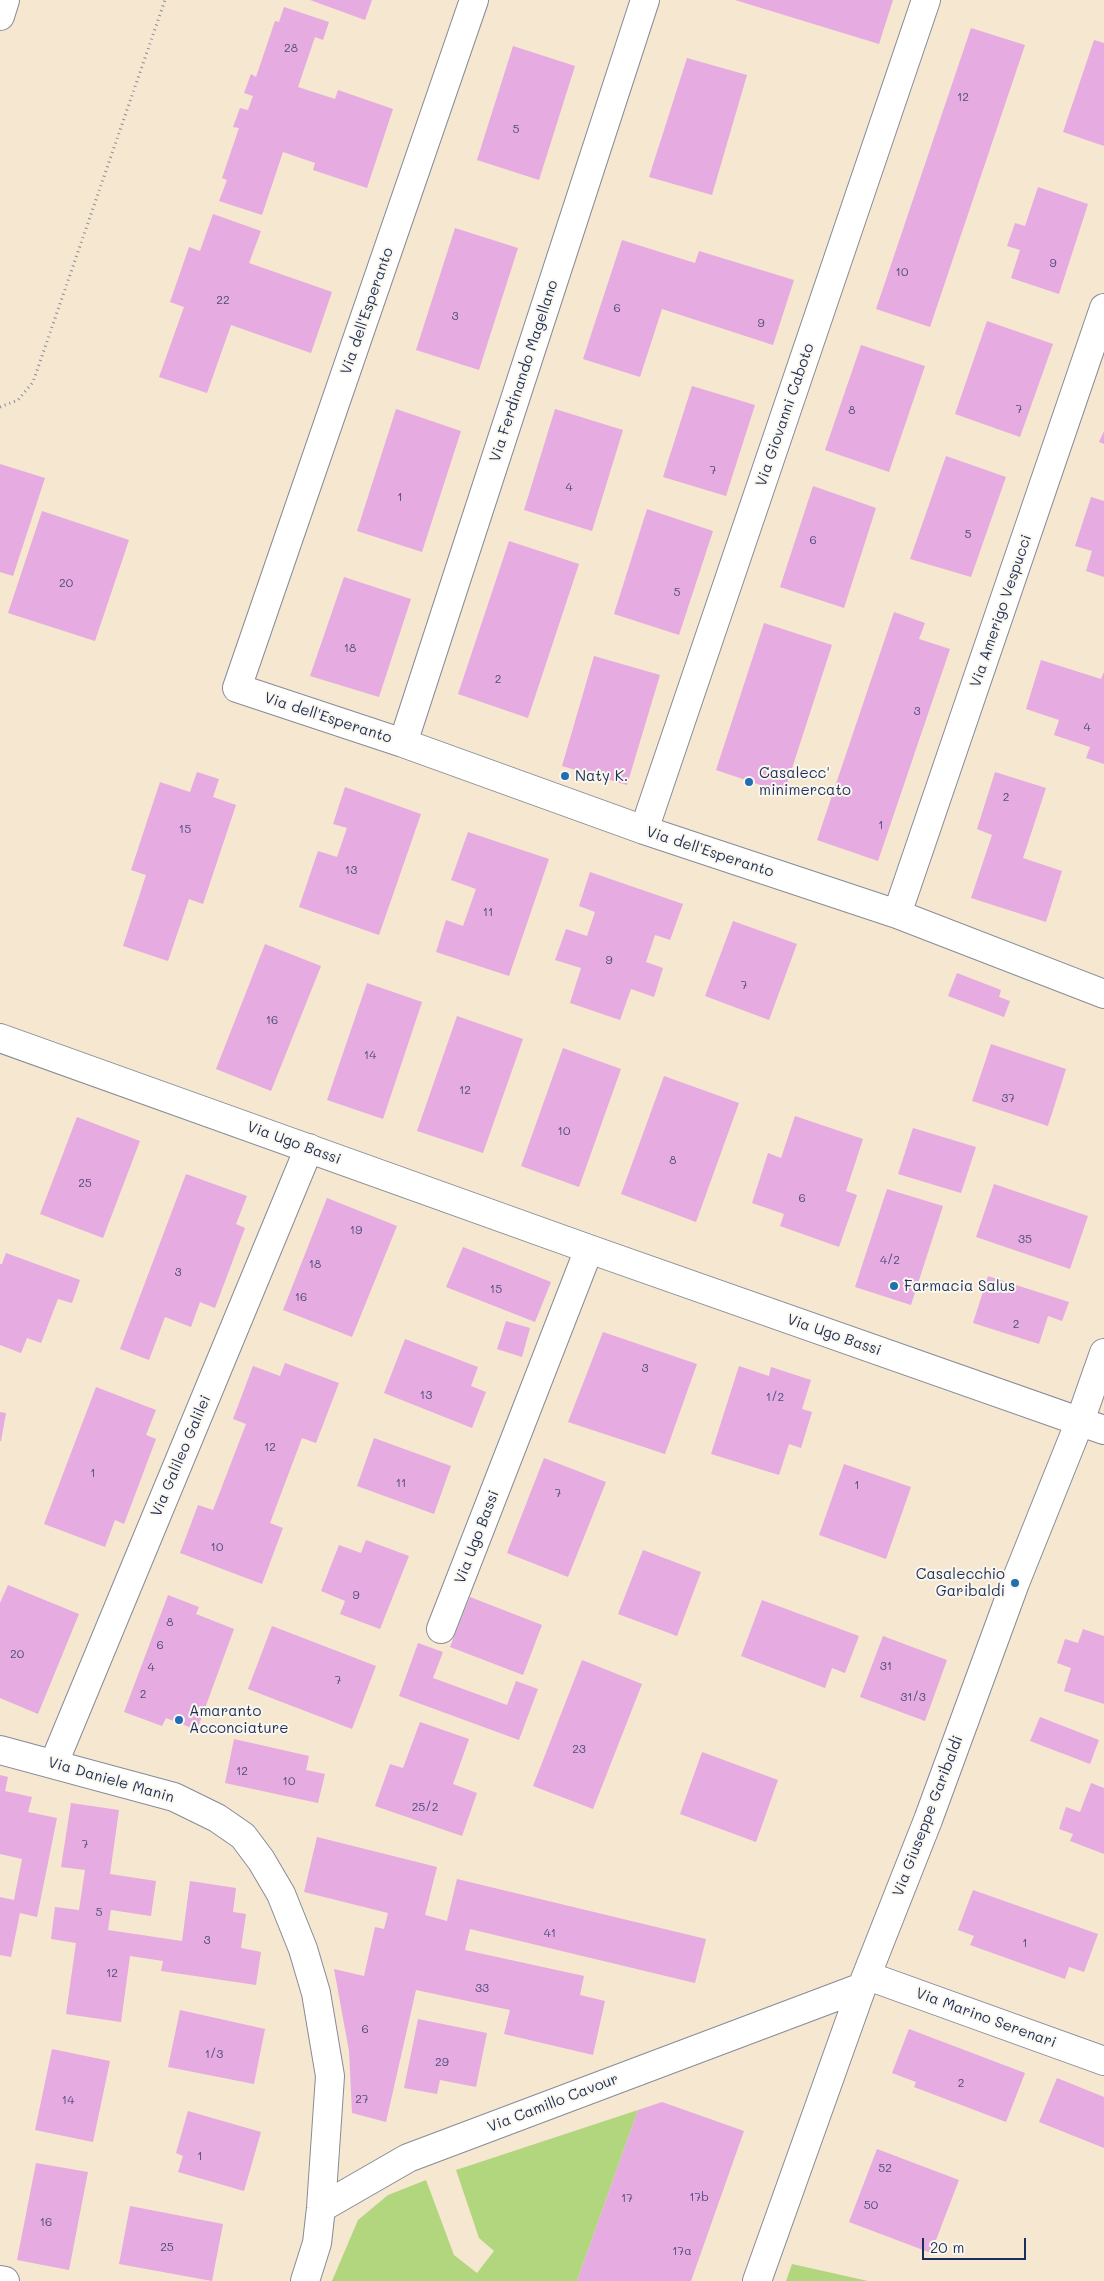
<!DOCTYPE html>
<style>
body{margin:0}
#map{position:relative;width:1104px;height:2281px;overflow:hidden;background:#f5e7d0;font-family:Mali,sans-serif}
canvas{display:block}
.scale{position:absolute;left:922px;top:2238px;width:104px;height:22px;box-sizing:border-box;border:2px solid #1b2f5e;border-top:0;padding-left:6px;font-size:15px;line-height:18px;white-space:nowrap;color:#1b2f5e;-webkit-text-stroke:4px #fbf7ec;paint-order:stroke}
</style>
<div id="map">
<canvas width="1104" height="2281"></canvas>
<div class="scale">20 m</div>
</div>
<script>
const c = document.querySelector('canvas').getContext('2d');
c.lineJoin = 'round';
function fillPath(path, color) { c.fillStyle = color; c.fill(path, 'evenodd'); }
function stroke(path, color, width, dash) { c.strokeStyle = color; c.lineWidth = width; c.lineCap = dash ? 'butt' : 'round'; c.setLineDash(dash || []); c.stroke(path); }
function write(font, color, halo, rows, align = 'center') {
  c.font = font + ' Mali,sans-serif'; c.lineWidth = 4; c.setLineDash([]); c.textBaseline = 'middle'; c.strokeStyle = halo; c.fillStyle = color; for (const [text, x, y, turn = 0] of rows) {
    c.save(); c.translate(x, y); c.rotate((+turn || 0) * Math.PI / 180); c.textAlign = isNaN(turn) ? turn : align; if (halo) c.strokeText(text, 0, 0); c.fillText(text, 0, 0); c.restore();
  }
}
fillPath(new Path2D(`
 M 638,2110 L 577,2281 L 332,2281 L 358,2220 L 388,2195 L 426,2180 L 454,2255 L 477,2273 L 494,2251 L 479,2238 L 456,2170 Z
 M 792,2264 L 868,2281 L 786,2281 Z`), '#b2d67e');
fillPath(new Path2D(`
 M 310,0 L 372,0 L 365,20 Z
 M 735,0 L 893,0 L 879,44 Z
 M 284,7 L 329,22 L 323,40 L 315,37 L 298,87 L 335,99 L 338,90 L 393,109 L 367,188 L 313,170 L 315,163 L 283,152 L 262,215 L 219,201 L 227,180 L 222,178 L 239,128 L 233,127 L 240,108 L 248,110 L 253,96 L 244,93 L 251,74 L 256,77 L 275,21 L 279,22 Z
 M 971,28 L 1025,45 L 930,327 L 876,309 Z
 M 1094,40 L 1104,43 L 1104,146 L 1063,132 Z
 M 513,46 L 575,66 L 539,180 L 477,160 Z
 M 687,58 L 747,75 L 712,195 L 649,177 Z
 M 1038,187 L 1088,204 L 1059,294 L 1011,278 L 1020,250 L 1007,246 L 1015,223 L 1025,226 Z
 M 213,214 L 261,231 L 249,263 L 332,292 L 311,353 L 231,325 L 207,393 L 159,377 L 184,307 L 170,302 L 189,247 L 200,251 Z
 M 455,228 L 518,248 L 479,370 L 416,350 Z
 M 622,240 L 695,263 L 699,251 L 794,280 L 773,345 L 662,309 L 640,377 L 583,359 Z
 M 987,321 L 1053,344 L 1020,437 L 955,414 Z
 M 861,345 L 925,366 L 889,472 L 825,450 Z
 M 692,386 L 755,405 L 726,496 L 663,477 Z
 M 396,409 L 461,431 L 422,552 L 357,531 Z
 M 555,409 L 623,430 L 592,531 L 524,510 Z
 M 1104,431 L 1104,444 L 1099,442 Z
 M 946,456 L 1006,477 L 971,577 L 910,559 Z
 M 0,464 L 45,478 L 13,576 L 0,572 Z
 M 813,486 L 876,508 L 844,608 L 780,587 Z
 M 1091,497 L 1104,501 L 1104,577 L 1086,571 L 1092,551 L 1075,546 Z
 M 647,509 L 713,531 L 679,635 L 614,614 Z
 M 42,511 L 129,540 L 95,641 L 8,613 Z
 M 509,541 L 579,564 L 528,718 L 458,694 Z
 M 344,577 L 411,599 L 379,697 L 310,676 Z
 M 894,612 L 925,623 L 919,639 L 950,649 L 878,861 L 817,840 Z
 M 764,623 L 832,645 L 784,793 L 716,770 Z
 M 594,656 L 660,675 L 627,785 L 562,766 Z
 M 1041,660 L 1101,679 L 1104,672 L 1104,764 L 1086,758 L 1090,747 L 1054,735 L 1059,720 L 1026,709 Z
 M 197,772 L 219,779 L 213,797 L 236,805 L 203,904 L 189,899 L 168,961 L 123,946 L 146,875 L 131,870 L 160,782 L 190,792 Z
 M 995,772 L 1046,788 L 1023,858 L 1062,871 L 1046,922 L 971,898 L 992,835 L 977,829 Z
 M 345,787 L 421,814 L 379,935 L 299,907 L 318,851 L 337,857 L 347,828 L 333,824 Z
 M 468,832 L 549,859 L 509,976 L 436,952 L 446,920 L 463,926 L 476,889 L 451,880 Z
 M 590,872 L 683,904 L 670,940 L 655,935 L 646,962 L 663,968 L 654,997 L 631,989 L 620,1020 L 570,1003 L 581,968 L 555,960 L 566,929 L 587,936 L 595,912 L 579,906 Z
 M 733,921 L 797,944 L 769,1020 L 705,996 Z
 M 265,944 L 321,966 L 271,1091 L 216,1069 Z
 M 957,973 L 1001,990 L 999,997 L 1010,1001 L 1004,1017 L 948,996 Z
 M 367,983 L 422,1002 L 383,1119 L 327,1100 Z
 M 457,1016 L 523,1039 L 483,1153 L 417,1131 Z
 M 991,1044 L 1066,1069 L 1048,1126 L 972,1101 Z
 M 563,1048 L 621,1069 L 579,1187 L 521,1166 Z
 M 664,1076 L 739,1103 L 696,1222 L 621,1194 Z
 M 795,1116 L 863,1139 L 846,1191 L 857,1195 L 839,1247 L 780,1226 L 784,1214 L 752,1203 L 768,1153 L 781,1158 Z
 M 77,1117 L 140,1141 L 103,1238 L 40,1214 Z
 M 913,1128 L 976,1147 L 961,1193 L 898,1174 Z
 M 186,1174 L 247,1196 L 236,1224 L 245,1228 L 215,1308 L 200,1302 L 191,1327 L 165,1317 L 149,1360 L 120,1349 Z
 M 994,1184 L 1088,1216 L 1070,1269 L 976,1237 Z
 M 887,1189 L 943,1206 L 911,1305 L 855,1287 Z
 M 327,1198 L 397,1226 L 352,1337 L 283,1310 Z
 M 463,1247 L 551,1282 L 535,1322 L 446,1287 Z
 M 6,1253 L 80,1280 L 72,1303 L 58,1299 L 41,1343 L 27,1338 L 21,1353 L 0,1345 L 0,1264 L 2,1264 Z
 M 988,1276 L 1069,1302 L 1062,1321 L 1048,1316 L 1039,1344 L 973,1323 Z
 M 506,1321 L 530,1328 L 522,1357 L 497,1349 Z
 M 603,1332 L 697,1364 L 665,1454 L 568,1422 Z
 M 405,1339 L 478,1367 L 471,1386 L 486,1392 L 472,1428 L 384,1393 Z
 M 285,1363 L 339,1383 L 316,1443 L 302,1438 L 270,1523 L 283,1528 L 262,1584 L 180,1553 L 198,1505 L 213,1510 L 246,1424 L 233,1419 L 253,1366 L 280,1376 Z
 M 739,1366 L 769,1376 L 771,1367 L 811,1380 L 802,1409 L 812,1412 L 801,1448 L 789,1444 L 779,1475 L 711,1454 Z
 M 96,1387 L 156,1410 L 146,1435 L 156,1439 L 124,1524 L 115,1520 L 105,1547 L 44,1524 Z
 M 0,1412 L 6,1413 L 1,1441 L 0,1441 Z
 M 374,1438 L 451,1466 L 434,1514 L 357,1486 Z
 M 544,1458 L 606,1482 L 568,1577 L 507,1553 Z
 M 844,1464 L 911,1487 L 886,1559 L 819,1535 Z
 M 366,1540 L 409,1556 L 380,1629 L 340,1614 L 345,1601 L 321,1591 L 339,1545 L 361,1553 Z
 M 643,1550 L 701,1572 L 677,1636 L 618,1614 Z
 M 8,1585 L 79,1614 L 38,1714 L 0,1698 L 0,1603 Z
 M 168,1595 L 199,1607 L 196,1614 L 234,1629 L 197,1730 L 166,1718 L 162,1726 L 124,1712 Z
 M 470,1597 L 542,1625 L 523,1675 L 450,1647 Z
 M 762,1600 L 859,1636 L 845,1673 L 832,1668 L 825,1688 L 741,1656 Z
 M 272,1626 L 376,1666 L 352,1729 L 248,1689 Z
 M 1083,1629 L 1104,1636 L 1104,1704 L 1064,1691 L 1071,1668 L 1057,1663 L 1065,1639 L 1078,1643 Z
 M 883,1636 L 947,1660 L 925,1721 L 860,1697 Z
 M 418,1643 L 443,1652 L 433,1678 L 507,1705 L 516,1681 L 538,1689 L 519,1740 L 399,1696 Z
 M 582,1660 L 642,1684 L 593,1809 L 533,1786 Z
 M 1040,1717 L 1099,1740 L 1090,1764 L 1030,1741 Z
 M 420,1722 L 469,1739 L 453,1784 L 477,1793 L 462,1836 L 375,1806 L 390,1764 L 403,1768 Z
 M 234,1739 L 309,1756 L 306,1770 L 325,1774 L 318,1803 L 225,1783 Z
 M 702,1752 L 778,1780 L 756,1842 L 680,1814 Z
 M 0,1775 L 8,1777 L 5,1791 L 32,1797 L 28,1812 L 57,1818 L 37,1917 L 20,1913 L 11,1957 L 0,1955 L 0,1897 L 14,1900 L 22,1859 L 0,1854 Z
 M 1091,1783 L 1104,1788 L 1104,1854 L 1070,1841 L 1073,1834 L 1059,1829 L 1066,1807 L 1080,1812 Z
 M 71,1803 L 119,1810 L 110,1874 L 156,1881 L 151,1916 L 111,1910 L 108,1930 L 182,1941 L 190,1881 L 236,1888 L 233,1912 L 246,1914 L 241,1948 L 261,1952 L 256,1985 L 161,1971 L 163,1961 L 130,1956 L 121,2022 L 66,2014 L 76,1943 L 51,1939 L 55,1907 L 79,1910 L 85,1870 L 61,1867 Z
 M 317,1837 L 437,1867 L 425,1915 L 447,1921 L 457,1879 L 706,1939 L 695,1983 L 470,1929 L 465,1950 L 584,1976 L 580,1995 L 605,2001 L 593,2055 L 504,2034 L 510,2010 L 416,1990 L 386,2122 L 352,2113 L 349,2051 L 334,1969 L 364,1976 L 375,1927 L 384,1929 L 388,1913 L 304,1892 Z
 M 973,1890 L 1098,1934 L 1084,1972 L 1069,1967 L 1065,1979 L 970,1945 L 974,1936 L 958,1930 Z
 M 180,2010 L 265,2029 L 254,2084 L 168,2067 Z
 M 418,2019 L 487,2033 L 476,2087 L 440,2080 L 437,2094 L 404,2088 Z
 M 909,2029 L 1025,2073 L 1006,2122 L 914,2087 L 916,2082 L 892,2073 Z
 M 52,2049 L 110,2061 L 93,2142 L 35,2130 Z
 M 1057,2078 L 1104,2097 L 1104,2148 L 1039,2122 Z
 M 662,2102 L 744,2131 L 691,2281 L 577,2281 L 638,2110 Z
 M 188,2111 L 261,2132 L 244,2191 L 178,2172 L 183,2156 L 176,2153 Z
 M 877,2149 L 959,2180 L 931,2253 L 849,2222 Z
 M 36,2163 L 88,2172 L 69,2270 L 17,2260 Z
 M 130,2206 L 223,2224 L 212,2281 L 119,2264 Z`), '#e6abe0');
const minor = new Path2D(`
 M 474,0 L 237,688 L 403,743 L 644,830 L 897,914 L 1104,994
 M 403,743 L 645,0
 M 644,830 L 926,0
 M 897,914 L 1104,308
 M 0,1038 L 589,1249 L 1104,1430
 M 441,1629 L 589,1249
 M 0,1750 L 174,1797 L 217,1818 L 243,1836 L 261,1860 L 281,1894 L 303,1949 L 316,1993 L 330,2076 L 321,2208 L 317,2243 L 305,2281
 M 54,1763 L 309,1148
 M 868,1976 L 1104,2061
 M 321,2208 L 408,2158 L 862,1987
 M 0,2280 L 5,2281
 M 757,2281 L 862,1987 L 928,1820 L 1015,1583 L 1080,1421 L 1104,1353`);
const tertiary = new Path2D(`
 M 0,16 L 5,0`);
stroke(minor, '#888b97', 30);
stroke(tertiary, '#888b97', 30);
stroke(new Path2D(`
 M 0,407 L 18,400 L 33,382 L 165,0`), '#888b97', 3, [1, 4]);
stroke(minor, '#fff', 28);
stroke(tertiary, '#fff', 28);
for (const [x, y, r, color] of [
 [565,776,5,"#1f6fb2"],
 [749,782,5,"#1f6fb2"],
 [894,1286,5,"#1f6fb2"],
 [1015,1583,5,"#1f6fb2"],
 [179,1720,5,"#1f6fb2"]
]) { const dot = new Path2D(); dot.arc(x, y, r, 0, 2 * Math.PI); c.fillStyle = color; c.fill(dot); stroke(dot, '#fbf7ec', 2); }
write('12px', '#4e4e7e', null, [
 ["28",291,48],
 ["12",963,97],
 ["5",516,129],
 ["9",1053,263],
 ["10",902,272],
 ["22",223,300],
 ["6",617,308],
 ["3",455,316],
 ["9",761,323],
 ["7",1019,409],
 ["8",852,410],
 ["7",713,470],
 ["4",569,487],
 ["1",400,497],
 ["5",968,534],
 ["6",813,540],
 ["20",66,583],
 ["5",677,592],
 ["18",350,648],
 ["2",498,679],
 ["3",917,711],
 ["4",1087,727],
 ["2",1006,797],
 ["1",881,825],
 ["15",185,829],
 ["13",351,870],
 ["11",488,912],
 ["9",609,960],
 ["7",744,985],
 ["16",272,1020],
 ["14",370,1055],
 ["12",465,1090],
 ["37",1008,1098],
 ["10",564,1131],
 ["8",673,1160],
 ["25",85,1183],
 ["6",802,1198],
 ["19",356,1230],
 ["35",1025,1239],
 ["4/2",890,1260],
 ["18",315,1264],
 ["3",178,1272],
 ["15",496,1289],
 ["16",301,1297],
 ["2",1016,1324],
 ["3",645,1368],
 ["13",426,1395],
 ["1/2",775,1397],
 ["12",270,1447],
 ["1",93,1473],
 ["11",401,1483],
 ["1",857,1485],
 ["7",558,1493],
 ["10",217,1547],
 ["9",356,1595],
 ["8",170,1622],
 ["6",160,1645],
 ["20",17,1654],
 ["31",886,1666],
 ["4",151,1667],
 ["7",338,1680],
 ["2",143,1694],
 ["31/3",913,1697],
 ["23",579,1749],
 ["12",242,1771],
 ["10",289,1781],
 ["25/2",425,1807],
 ["7",85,1844],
 ["5",99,1912],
 ["41",550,1933],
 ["3",207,1940],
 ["1",1025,1943],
 ["12",112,1973],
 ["33",482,1988],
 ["6",365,2029],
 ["1/3",214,2054],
 ["29",442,2062],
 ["2",961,2083],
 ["27",362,2099],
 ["14",68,2100],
 ["1",200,2156],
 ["52",885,2168],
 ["17b",699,2197],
 ["17",627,2198],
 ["50",871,2205],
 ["16",46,2222],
 ["25",167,2247],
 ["17a",682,2251]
]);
write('15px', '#1b2f5e', '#fbf7ec', [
 ["Via dell'Esperanto",367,311,-71],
 ["Via Ferdinando Magellano",524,371,-72],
 ["Via Giovanni Caboto",785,415,-71],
 ["Via Amerigo Vespucci",1001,611,-71],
 ["Via dell'Esperanto",328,718,18],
 ["Via dell'Esperanto",710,852,18],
 ["Via Ugo Bassi",294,1143,20],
 ["Via Ugo Bassi",834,1335,19],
 ["Via Galileo Galilei",181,1456,-67],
 ["Via Ugo Bassi",477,1537,-69],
 ["Via Daniele Manin",111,1780,16],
 ["Via Giuseppe Garibaldi",928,1816,-69],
 ["Via Marino Serenari",986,2018,20],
 ["Via Camillo Cavour",553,2103,-21]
]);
write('15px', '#1b2f5e', '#fbf7ec', [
 ["Casalecc'",759,773],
 ["minimercato",759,790],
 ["Naty K.",575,776],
 ["Farmacia Salus",904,1286],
 ["Casalecchio",1005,1574,"right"],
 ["Garibaldi",1005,1591,"right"],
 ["Amaranto",189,1711],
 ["Acconciature",189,1728]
], 'left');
</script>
